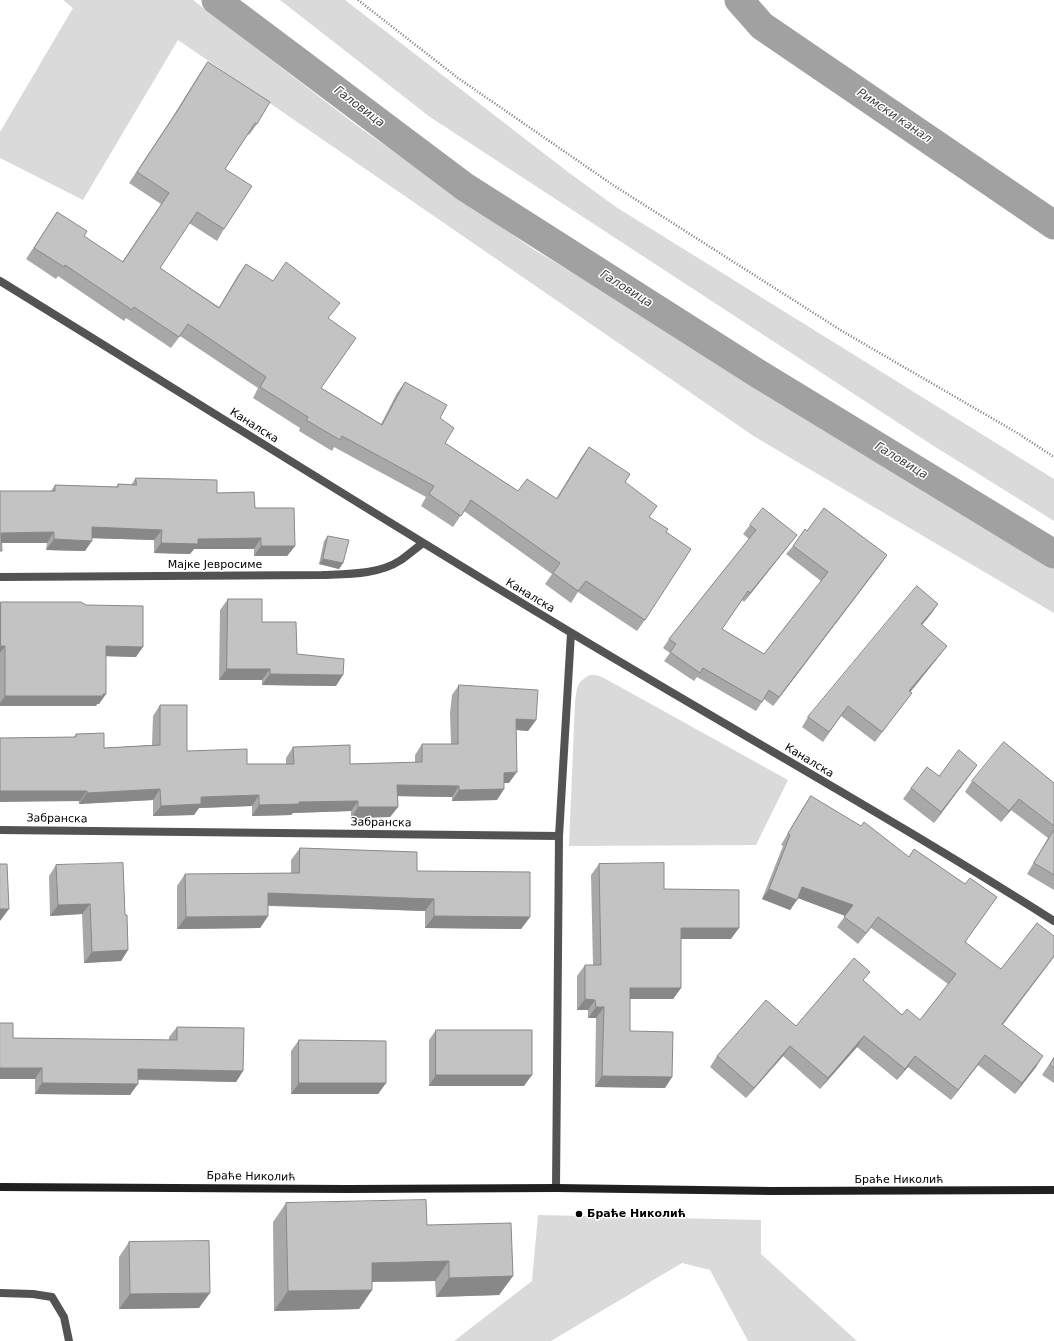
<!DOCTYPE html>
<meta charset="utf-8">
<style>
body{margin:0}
canvas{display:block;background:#fff}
</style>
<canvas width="1054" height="1341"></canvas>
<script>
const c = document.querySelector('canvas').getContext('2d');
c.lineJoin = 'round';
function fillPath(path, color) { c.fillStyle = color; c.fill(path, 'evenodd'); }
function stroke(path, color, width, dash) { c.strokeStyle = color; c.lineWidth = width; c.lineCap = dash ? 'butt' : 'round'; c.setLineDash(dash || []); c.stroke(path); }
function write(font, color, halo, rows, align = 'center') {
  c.font = font + ' "DejaVu Sans",sans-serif'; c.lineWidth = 3; c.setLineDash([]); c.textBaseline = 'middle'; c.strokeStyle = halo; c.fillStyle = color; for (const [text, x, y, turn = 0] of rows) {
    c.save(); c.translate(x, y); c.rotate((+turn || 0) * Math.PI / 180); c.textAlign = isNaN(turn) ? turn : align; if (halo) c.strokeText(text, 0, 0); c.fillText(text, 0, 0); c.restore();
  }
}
fillPath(new Path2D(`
 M 63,0 L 193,0 L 360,128 L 533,249 L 1054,561 L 1054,613 L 755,437 L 178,40 L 83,200 L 0,158 L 0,132 L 73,8 Z
 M 280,0 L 345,0 L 568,172 L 616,207 L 1054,479 L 1054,521 L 929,443 L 430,117 Z
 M 590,675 L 596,675 L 604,678 L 788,780 L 756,845 L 569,846 L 575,703 C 577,688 576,682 590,675 Z
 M 538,1215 L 761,1220 L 761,1254 L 857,1341 L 748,1341 L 710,1270 L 682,1263 L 551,1341 L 454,1341 L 532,1281 Z`), '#dadada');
stroke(new Path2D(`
 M 216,0 L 465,187 L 757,373 L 1054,554
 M 739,0 L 762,26 L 1054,225`), '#a1a1a1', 29);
stroke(new Path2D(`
 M 358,0 L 458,78 L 613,185 L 842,331 L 1019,434 L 1054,457`), '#757575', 2.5, [1, 2]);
stroke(new Path2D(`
 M 0,1293 L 33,1294 L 52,1297 L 64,1317 L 69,1341`), '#535353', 8);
stroke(new Path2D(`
 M 0,281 C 190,398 378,517 570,632 C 731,729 895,820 1054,921
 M 0,577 L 322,575 C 348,574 378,575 401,560 C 408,555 415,549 423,543
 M 0,830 L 559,836
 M 556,1188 L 559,836 L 571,633`), '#535353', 8);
stroke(new Path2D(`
 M 0,1187 L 348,1189 L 556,1188 L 772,1191 L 1054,1190`), '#202020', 8);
fillPath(new Path2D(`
 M 208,62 L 257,124 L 249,135 L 248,134 L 225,169 L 224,229 L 217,241 L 189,223 L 160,268 L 219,307 L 238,275 L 246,264 L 329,318 L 321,388 L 381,424 L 397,393 L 405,382 L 440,418 L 445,443 L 518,491 L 556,499 L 581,458 L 589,447 L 625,482 L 649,517 L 666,532 L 645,620 L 637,631 L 578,592 L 571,603 L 545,584 L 552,574 L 464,511 L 453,527 L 421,506 L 426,497 L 334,447 L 332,451 L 299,431 L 300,428 L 253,398 L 258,388 L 180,336 L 171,348 L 126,318 L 124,321 L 58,276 L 56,279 L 26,259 L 57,212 L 84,236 L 122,262 L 161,204 L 129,183 L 170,121 L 200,73 Z
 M 136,478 L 217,493 L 255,508 L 295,546 L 287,556 L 254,556 L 254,549 L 194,549 L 190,554 L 154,553 L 154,540 L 92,538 L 85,551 L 46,550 L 47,543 L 2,543 L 0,491 L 51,491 L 55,485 L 116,487 L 118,484 L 131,485 Z
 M 750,525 L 790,544 L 744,602 L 742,600 L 722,629 L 764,654 L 821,581 L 786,554 L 793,546 L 807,531 L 887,555 L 773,706 L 764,699 L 756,711 L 697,677 L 694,681 L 664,661 L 670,653 L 663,648 L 669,639 L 749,539 L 743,534 Z
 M 328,536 L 343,563 L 339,569 L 319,564 L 324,541 Z
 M 228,599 L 262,622 L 297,654 L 336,686 L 262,685 L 262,680 L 219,680 L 220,610 Z
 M 1,602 L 136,657 L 106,656 L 106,694 L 99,704 L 97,704 L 96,706 L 0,706 L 0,604 Z
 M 931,614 L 922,625 L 947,646 L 940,655 L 910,692 L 905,702 L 875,742 L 841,716 L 823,742 L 802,727 L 808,717 Z
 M 459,685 L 536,720 L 528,731 L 516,730 L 509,783 L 504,783 L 504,789 L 497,800 L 452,801 L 452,797 L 398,796 L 398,807 L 390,817 L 351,818 L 351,811 L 293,813 L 291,815 L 252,816 L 252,806 L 199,808 L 194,815 L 153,816 L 153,800 L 79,804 L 74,737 L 76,734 L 104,748 L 152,745 L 153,716 L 160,705 L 187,751 L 247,764 L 286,764 L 286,758 L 293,747 L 350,764 L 415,763 L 415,755 L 422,744 L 451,744 L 450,713 L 452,695 Z
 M 977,765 L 934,823 L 903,799 L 911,788 L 939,776 Z
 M 972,781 L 1054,783 L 1054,890 L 1027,874 L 1048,838 L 1011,810 L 1001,822 L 965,792 Z
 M 811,796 L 966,942 L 1002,1025 L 1036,1067 L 1015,1094 L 978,1065 L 951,1100 L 908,1067 L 897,1080 L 857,1047 L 820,1089 L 783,1056 L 746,1098 L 710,1067 L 717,1056 L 796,1026 L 864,981 L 902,1015 L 920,1020 L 948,984 L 871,928 L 858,944 L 837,927 L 845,916 L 798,898 L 790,910 L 762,899 L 783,846 L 781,845 L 804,806 Z
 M 300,848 L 417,871 L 530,917 L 521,929 L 425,928 L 425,911 L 268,906 L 268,916 L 260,928 L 177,929 L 177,886 L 185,874 L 291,873 L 291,860 Z
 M 599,864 L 664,889 L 731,939 L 681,939 L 681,988 L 673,999 L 630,999 L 630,1031 L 672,1077 L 665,1088 L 595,1087 L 596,1018 L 588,1018 L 588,1010 L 577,1010 L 577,976 L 585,965 L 593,965 L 591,875 Z
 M 56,865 L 125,915 L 128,950 L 121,961 L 84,963 L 82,914 L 50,916 L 49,876 Z
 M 177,1027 L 243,1071 L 236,1082 L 138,1080 L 130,1095 L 35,1094 L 35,1079 L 13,1038 L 169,1040 L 169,1037 Z
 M 436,1030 L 524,1086 L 429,1086 L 429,1040 Z
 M 299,1040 L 386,1083 L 378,1094 L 291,1094 L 291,1051 Z
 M 1054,1057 L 1054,1083 L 1042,1075 Z
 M 286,1203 L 427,1225 L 513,1276 L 499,1295 L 436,1297 L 435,1281 L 372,1282 L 372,1290 L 359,1309 L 274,1311 L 273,1222 Z
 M 129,1242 L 199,1308 L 119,1309 L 119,1257 Z`), '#a8a8a8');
fillPath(new Path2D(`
 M 92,527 L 162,530 L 154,540 L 85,538 Z
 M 54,532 L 47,543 L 0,543 L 1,533 Z
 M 797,535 L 790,544 L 744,602 L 750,593 Z
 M 261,538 L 254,549 L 194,549 L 190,554 L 154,553 L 161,543 L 198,539 Z
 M 54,539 L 92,541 L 85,551 L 46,550 Z
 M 261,546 L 295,546 L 287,556 L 254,556 Z
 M 887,555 L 881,564 L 773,706 L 779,697 Z
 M 323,559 L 343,563 L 339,569 L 319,564 Z
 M 938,604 L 931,614 L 914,634 L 921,624 Z
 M 1,646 L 5,646 L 0,653 L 0,647 Z
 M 106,646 L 143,647 L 136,657 L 99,656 Z
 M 947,646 L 940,655 L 903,701 L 909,691 Z
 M 227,669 L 270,669 L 262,680 L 219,680 Z
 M 270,674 L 343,675 L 336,686 L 262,685 Z
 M 106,694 L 99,704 L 97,704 L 96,706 L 0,706 L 0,703 L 5,696 Z
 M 516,719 L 536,720 L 528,731 L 508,729 Z
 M 977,765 L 970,775 L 934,823 L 941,812 Z
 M 517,772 L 509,783 L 497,783 L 504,773 Z
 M 397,785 L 459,786 L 452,797 L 390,796 Z
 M 160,789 L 153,800 L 79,804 L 87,793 Z
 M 504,789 L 497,800 L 452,801 L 459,790 Z
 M 0,791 L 87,791 L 80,801 L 0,802 Z
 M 259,795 L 252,806 L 199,808 L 194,815 L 153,816 L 161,806 L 201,797 Z
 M 1019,799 L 1011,810 L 1001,822 L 1009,811 Z
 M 358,801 L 351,811 L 293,813 L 291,815 L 252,816 L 259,805 L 299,802 Z
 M 358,807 L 398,807 L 390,817 L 351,818 Z
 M 802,887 L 853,905 L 846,916 L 795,897 Z
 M 769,889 L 797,900 L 790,910 L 762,899 Z
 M 268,893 L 434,899 L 425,911 L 259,905 Z
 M 90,904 L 82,914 L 50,916 L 58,905 Z
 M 0,909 L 9,909 L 0,921 Z
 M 268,916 L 260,928 L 177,929 L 186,917 Z
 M 434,916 L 530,917 L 521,929 L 425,928 Z
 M 681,928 L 739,928 L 731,939 L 674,939 Z
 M 128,950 L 121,961 L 84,963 L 92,952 Z
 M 1054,956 L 1054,957 L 995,1035 L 1002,1024 Z
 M 630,988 L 681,988 L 673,999 L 622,999 Z
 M 585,999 L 595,1000 L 588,1010 L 577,1010 Z
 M 596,1007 L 604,1007 L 596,1018 L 588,1018 Z
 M 864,1036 L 857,1047 L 820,1089 L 828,1078 Z
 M 790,1046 L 783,1056 L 746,1098 L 754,1088 Z
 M 985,1055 L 978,1065 L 951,1100 L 958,1090 Z
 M 915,1056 L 908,1067 L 897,1080 L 905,1069 Z
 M 1043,1056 L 1036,1067 L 1015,1094 L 1022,1083 Z
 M 0,1068 L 42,1068 L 35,1079 L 0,1079 Z
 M 138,1069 L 243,1071 L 236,1082 L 131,1079 Z
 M 436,1075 L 532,1075 L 524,1086 L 429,1086 Z
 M 602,1076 L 672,1077 L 665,1088 L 595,1087 Z
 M 42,1083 L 138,1084 L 130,1095 L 35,1094 Z
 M 299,1083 L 386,1083 L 378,1094 L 291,1094 Z
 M 449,1261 L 435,1281 L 358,1282 L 372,1263 Z
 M 513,1276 L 499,1295 L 436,1297 L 449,1278 Z
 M 372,1290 L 359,1309 L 274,1311 L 288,1291 Z
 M 210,1293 L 199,1308 L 119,1309 L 130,1294 Z`), '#888');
const building = new Path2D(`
 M 208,62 L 270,102 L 257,124 L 255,123 L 225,169 L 252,186 L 224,229 L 197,212 L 160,268 L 219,308 L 246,264 L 273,281 L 286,262 L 340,303 L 328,318 L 356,338 L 321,388 L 382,425 L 405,382 L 447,405 L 440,418 L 454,428 L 445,443 L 518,491 L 527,479 L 557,499 L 589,447 L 630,474 L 625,482 L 657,506 L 649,517 L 668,529 L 666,532 L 691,549 L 645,620 L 586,581 L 578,591 L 553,573 L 560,563 L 471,500 L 461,516 L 429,494 L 434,486 L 342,436 L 340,440 L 306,420 L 308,417 L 260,387 L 266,377 L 188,324 L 179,337 L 134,307 L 132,310 L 65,265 L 64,267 L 34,248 L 57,212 L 87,231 L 84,236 L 123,262 L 169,193 L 137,172 L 178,110 Z
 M 136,478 L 217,480 L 217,493 L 254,492 L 255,508 L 294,508 L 295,546 L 261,546 L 261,538 L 198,539 L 198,544 L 161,543 L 162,530 L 92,527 L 92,541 L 54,539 L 54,532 L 1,533 L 2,551 L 0,551 L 0,491 L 55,491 L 55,485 L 118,487 L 118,484 L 136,485 Z
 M 763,508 L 797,535 L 750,593 L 748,591 L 722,629 L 764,654 L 828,572 L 793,546 L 805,529 L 807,531 L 824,508 L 887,555 L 779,697 L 769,690 L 762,702 L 703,668 L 700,673 L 670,652 L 676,644 L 669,639 L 756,530 L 750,525 Z
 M 328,536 L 349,540 L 343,563 L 323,559 Z
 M 917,586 L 938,604 L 921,624 L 947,646 L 909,691 L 912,693 L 882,732 L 848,706 L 829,732 L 808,717 Z
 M 228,599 L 262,599 L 262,622 L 296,622 L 297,654 L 344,659 L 343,675 L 270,674 L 270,669 L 227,669 Z
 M 1,602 L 81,602 L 86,605 L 143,606 L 143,647 L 106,646 L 106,694 L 103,694 L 103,696 L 5,696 L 5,646 L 1,646 Z
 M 459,685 L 538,690 L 536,720 L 516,719 L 517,772 L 504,773 L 504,789 L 459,790 L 459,786 L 397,785 L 398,807 L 358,807 L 358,801 L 299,802 L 299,804 L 259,805 L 259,795 L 201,797 L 201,804 L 161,806 L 160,789 L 87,793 L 87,791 L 0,791 L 0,738 L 76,737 L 76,734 L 104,733 L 104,748 L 160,745 L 160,705 L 187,705 L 187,751 L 247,749 L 247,764 L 294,764 L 293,747 L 350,745 L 350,764 L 422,762 L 422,744 L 458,744 L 458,703 Z
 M 1004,742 L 1054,783 L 1054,826 L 1019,799 L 1009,811 L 972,781 Z
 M 959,750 L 977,765 L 941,812 L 911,788 L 927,767 L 939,776 Z
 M 811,796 L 861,826 L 864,822 L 909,857 L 914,849 L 965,884 L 970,878 L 997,897 L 965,942 L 1001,969 L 1037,923 L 1054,936 L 1054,956 L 1002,1024 L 1043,1056 L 1022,1083 L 985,1055 L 958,1090 L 915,1056 L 905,1069 L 864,1036 L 828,1078 L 790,1046 L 754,1088 L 717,1056 L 766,1000 L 796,1026 L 854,958 L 870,972 L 863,980 L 902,1015 L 907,1009 L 920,1020 L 956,974 L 878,917 L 866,933 L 844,917 L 853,905 L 802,887 L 797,900 L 769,889 L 790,835 L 788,834 Z
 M 1054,830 L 1054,875 L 1034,863 Z
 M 300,848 L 417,852 L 417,871 L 530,872 L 530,917 L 434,916 L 434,899 L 268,893 L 268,916 L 186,917 L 185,874 L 299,873 Z
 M 123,863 L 125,915 L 127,915 L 128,950 L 92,952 L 90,904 L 58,905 L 56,865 Z
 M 664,863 L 664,889 L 739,890 L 739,928 L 681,928 L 681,988 L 630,988 L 630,1031 L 673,1032 L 672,1077 L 602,1076 L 604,1007 L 596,1007 L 595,1000 L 585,999 L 585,965 L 601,965 L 599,864 Z
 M 0,864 L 7,864 L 9,909 L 0,909 Z
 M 0,1023 L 13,1023 L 13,1038 L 177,1040 L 177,1027 L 244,1028 L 243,1071 L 138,1069 L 138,1084 L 42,1083 L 42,1068 L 0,1068 Z
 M 436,1030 L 532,1030 L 532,1075 L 436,1075 Z
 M 299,1040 L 386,1041 L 386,1083 L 299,1083 Z
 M 1054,1058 L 1054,1068 L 1050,1065 Z
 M 426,1200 L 427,1225 L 511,1223 L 513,1276 L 449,1278 L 449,1261 L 372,1263 L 372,1290 L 288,1291 L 286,1203 Z
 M 209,1241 L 210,1293 L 130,1294 L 129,1242 Z`);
fillPath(building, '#c3c3c3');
stroke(building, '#888', 1);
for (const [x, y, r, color] of [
 [579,1214,4,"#000"]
]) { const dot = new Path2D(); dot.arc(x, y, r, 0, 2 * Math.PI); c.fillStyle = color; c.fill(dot); stroke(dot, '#fff', 1.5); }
write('11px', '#000', '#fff', [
 ["Каналска",254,426,32],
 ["Мајке Јевросиме",215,565],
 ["Каналска",530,596,31],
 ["Каналска",809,761,31],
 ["Забранска",57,819,1],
 ["Забранска",381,823,1],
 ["Браће Николић",251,1177,1],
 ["Браће Николић",899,1180]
]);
write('bold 11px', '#000', '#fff', [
 ["Браће Николић",587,1214]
], 'left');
write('italic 12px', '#424242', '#fff', [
 ["Галовица",359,107,37],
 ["Римски канал",894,116,34],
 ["Галовица",626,289,32],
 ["Галовица",901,461,31]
]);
</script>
